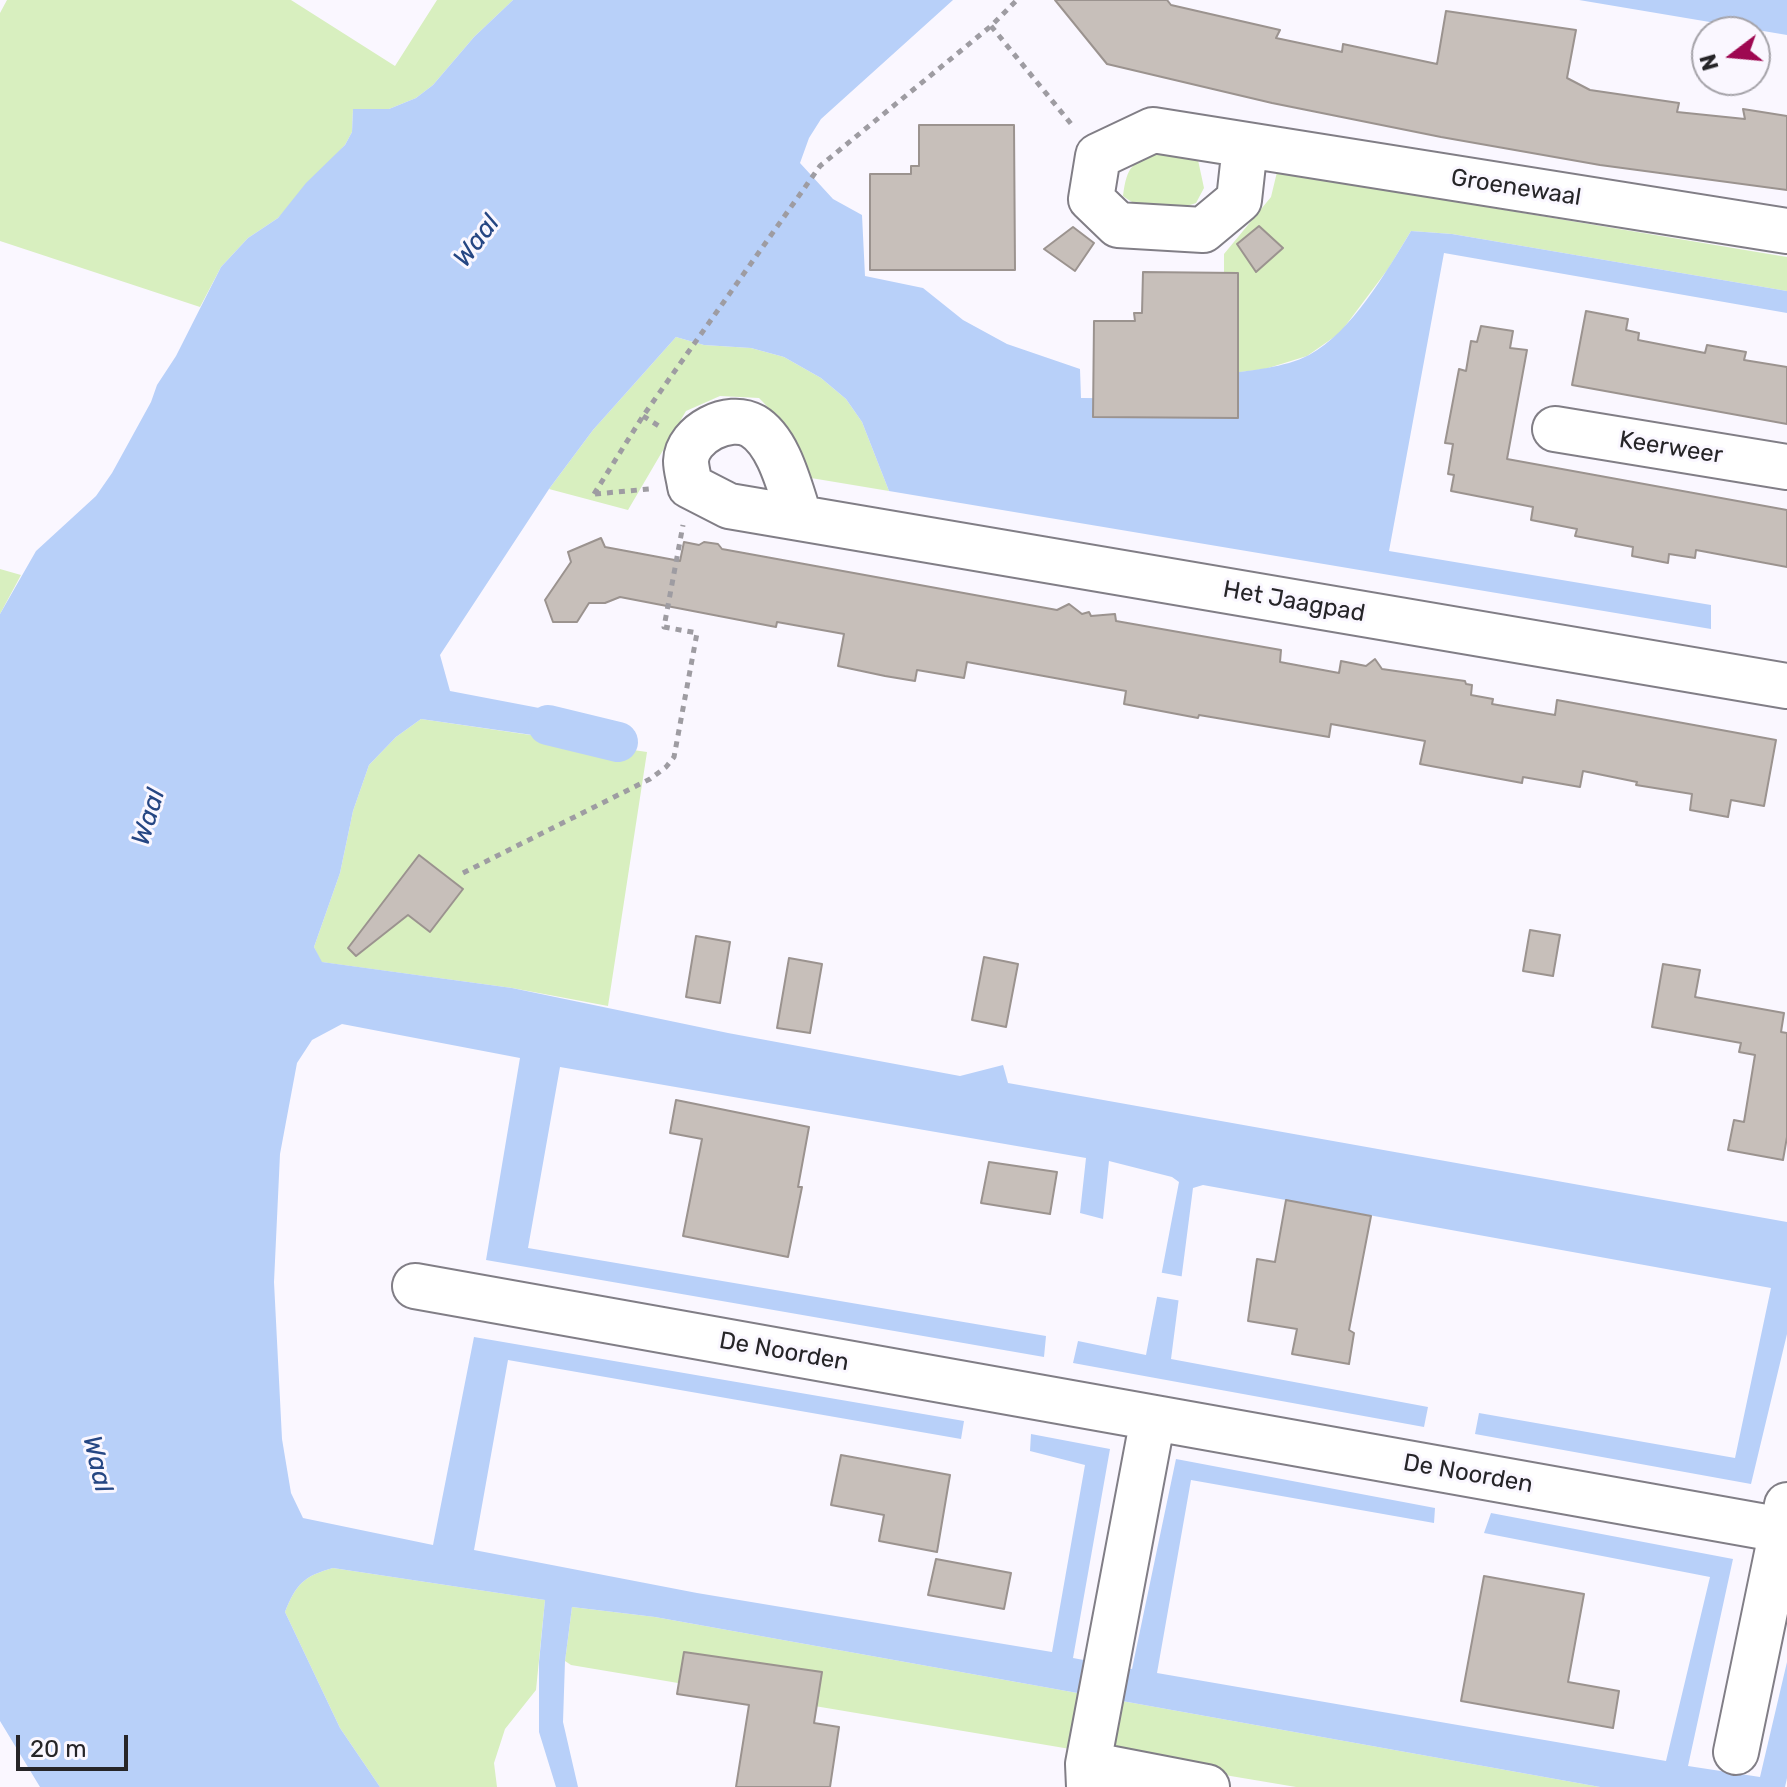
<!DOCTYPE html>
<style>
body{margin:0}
#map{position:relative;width:1787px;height:1787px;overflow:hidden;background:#faf7ff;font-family:Rubik,sans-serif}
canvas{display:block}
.north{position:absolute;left:1691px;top:16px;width:80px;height:80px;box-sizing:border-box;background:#faf7ff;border:2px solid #a5a3a9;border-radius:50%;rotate:254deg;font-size:22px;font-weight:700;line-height:32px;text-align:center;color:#262528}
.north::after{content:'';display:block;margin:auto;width:28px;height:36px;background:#9e0851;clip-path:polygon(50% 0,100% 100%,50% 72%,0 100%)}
.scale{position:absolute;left:16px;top:1735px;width:112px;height:36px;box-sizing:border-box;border:4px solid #262528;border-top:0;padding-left:10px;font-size:24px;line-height:28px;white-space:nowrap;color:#262528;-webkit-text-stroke:6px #faf7ff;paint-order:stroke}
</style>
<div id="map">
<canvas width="1787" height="1787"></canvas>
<div class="north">N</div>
<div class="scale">20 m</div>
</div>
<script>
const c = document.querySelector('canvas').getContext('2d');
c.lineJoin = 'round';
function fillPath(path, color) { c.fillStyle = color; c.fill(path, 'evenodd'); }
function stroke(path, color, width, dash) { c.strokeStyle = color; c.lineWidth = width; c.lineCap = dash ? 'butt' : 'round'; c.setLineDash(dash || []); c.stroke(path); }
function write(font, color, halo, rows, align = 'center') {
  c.font = font + ' Rubik,sans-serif'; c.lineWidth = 6; c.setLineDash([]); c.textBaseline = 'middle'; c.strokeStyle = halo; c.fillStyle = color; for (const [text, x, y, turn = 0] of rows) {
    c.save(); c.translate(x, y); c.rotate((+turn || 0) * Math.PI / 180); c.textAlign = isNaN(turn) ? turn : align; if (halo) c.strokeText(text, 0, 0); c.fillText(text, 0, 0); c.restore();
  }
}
fillPath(new Path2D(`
 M 7,0 L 291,0 L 395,66 L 437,0 L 513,0 L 474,37 L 433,85 L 416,98 L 389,109 L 353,109 L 352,132 L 345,145 L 278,218 L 248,238 L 221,267 L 200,307 L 0,241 L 0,13 Z
 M 1162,152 L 1198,160 L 1204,188 L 1196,203 C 1173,212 1143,212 1123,196 C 1127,166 1132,161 1162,152 Z
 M 1277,172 L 1787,257 L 1787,291 L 1452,234 L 1411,231 L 1388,269 L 1340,333 L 1307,356 L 1265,369 L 1224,374 L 1224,254 L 1271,197 Z
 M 676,337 L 704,345 L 751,348 L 784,357 L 821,378 L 846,399 L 862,422 L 889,491 L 805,477 C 796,441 785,424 759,398 L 720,396 L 686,411 L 628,510 L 549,489 L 593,430 Z
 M 0,569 L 21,575 L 0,614 Z
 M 421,719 L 647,752 L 608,1006 L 512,988 L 321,962 L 314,947 L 340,873 L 353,811 L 369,765 L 396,737 Z
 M 333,1568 L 545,1600 L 536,1690 L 505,1729 L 494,1763 L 497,1787 L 380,1787 L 340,1728 L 285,1612 C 296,1584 304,1576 333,1568 Z
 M 572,1607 L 655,1617 L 1600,1787 L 1296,1787 L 571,1665 L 565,1661 Z`), '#d8efbf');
fillPath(new Path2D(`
 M 513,0 L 953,0 L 821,119 L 809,138 L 800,163 L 833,199 L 862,215 L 865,276 L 923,288 L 963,320 L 1007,344 L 1080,369 L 1081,398 L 1223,399 L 1224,374 C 1251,370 1284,368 1309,355 C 1352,332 1386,272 1411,231 L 1452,234 L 1787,291 L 1787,313 L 1444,253 L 1389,551 L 1711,605 L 1711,629 L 889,491 L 862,422 L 846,399 L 821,378 L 784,357 L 751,348 L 704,345 L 676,337 L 593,430 L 549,489 L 440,655 L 450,691 L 602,720 L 602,745 L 421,719 L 396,737 L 369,765 L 353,811 L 340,873 L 314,947 L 322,962 L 512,988 L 728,1033 L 960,1076 L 1003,1065 L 1008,1083 L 1787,1222 L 1787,1334 L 1751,1484 L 1475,1434 L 1479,1413 L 1735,1458 L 1771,1288 L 1203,1185 L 1193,1188 L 1171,1359 L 1428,1407 L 1424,1427 L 1073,1363 L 1078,1341 L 1146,1355 L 1179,1182 L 1172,1177 L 1109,1161 L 1103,1219 L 1080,1213 L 1086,1158 L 560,1067 L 528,1248 L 1046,1336 L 1044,1357 L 486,1260 L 520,1058 L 342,1024 L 312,1040 L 297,1063 L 280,1154 L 274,1282 L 282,1439 L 291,1493 L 303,1518 L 433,1545 L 474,1337 L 964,1421 L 961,1439 L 508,1360 L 474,1550 L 697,1593 L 1052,1652 L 1085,1465 L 1030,1451 L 1031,1434 L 1110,1449 L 1073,1658 L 1132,1669 L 1176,1459 L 1435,1508 L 1434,1523 L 1191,1480 L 1157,1673 L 1666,1761 L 1710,1577 L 1484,1533 L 1491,1513 L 1733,1559 L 1688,1766 L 1760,1777 L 1787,1662 L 1787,1778 L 1785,1787 L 1600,1787 L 655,1617 L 572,1607 L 565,1661 L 563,1722 L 578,1787 L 556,1787 L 539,1732 L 539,1662 L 545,1600 L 333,1568 C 304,1576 296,1584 285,1612 L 340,1728 L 380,1787 L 40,1787 L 0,1721 L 0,614 L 36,551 L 96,496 L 112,473 L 151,402 L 157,385 L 176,356 L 221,267 L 248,238 L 278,218 L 306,183 L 345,145 L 352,132 L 353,109 L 389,109 L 416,98 L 433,85 L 474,37 Z
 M 1579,0 L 1787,0 L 1787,35 Z`), '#b8d0f9');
fillPath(new Path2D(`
 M 1158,1272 L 1185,1277 L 1182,1301 L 1153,1296 Z`), '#faf7ff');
stroke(new Path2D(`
 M 548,725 L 618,742`), '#b8d0f9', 40);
const building = new Path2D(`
 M 1055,0 L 1167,0 L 1171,5 L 1280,30 L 1276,38 L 1342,52 L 1343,44 L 1437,64 L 1446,11 L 1576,30 L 1567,78 L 1590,90 L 1679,103 L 1677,112 L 1745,119 L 1743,109 L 1787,116 L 1787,190 L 1600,165 L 1441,137 L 1272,103 L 1107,64 Z
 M 919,125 L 1014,125 L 1015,270 L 870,270 L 870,174 L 911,174 L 911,166 L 919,166 Z
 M 1259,226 L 1283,248 L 1256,272 L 1237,244 Z
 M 1073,227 L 1094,243 L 1075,271 L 1044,249 Z
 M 1143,272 L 1238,273 L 1238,418 L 1093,417 L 1094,321 L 1135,321 L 1134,313 L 1142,313 Z
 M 1586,311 L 1628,319 L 1626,330 L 1639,333 L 1638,340 L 1705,353 L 1707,345 L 1746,352 L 1744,360 L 1787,367 L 1787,424 L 1572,385 Z
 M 1481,326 L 1513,331 L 1510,348 L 1527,350 L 1507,459 L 1787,510 L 1787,567 L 1696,550 L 1695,558 L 1669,554 L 1668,563 L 1632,556 L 1633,547 L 1575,536 L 1577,529 L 1531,520 L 1533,507 L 1451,491 L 1454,475 L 1448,474 L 1453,444 L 1445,443 L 1459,369 L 1466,371 L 1471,341 L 1477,342 Z
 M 601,538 L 605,547 L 680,561 L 684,542 L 699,545 L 704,542 L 718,544 L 722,549 L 1057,610 L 1069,604 L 1082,614 L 1089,612 L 1091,616 L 1115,614 L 1116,621 L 1281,650 L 1280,662 L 1339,673 L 1341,661 L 1366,666 L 1375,659 L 1382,669 L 1465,681 L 1466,684 L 1472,685 L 1471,695 L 1493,699 L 1492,704 L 1555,715 L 1557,700 L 1776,740 L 1764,806 L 1731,800 L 1728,817 L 1690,810 L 1692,794 L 1636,785 L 1637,782 L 1583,771 L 1580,787 L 1523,777 L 1522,783 L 1420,764 L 1425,741 L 1331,724 L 1329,737 L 1199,715 L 1198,718 L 1124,704 L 1126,691 L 967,662 L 964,678 L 917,670 L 915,681 L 885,676 L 838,666 L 844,634 L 777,622 L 776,627 L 620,597 L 605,603 L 589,603 L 577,622 L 553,622 L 545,600 L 571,562 L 568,552 Z
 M 419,855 L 463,889 L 430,932 L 408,915 L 356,956 L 348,948 Z
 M 1530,930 L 1560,935 L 1553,976 L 1523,971 Z
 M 696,936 L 730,942 L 720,1003 L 686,997 Z
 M 984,957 L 1018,964 L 1006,1027 L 972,1020 Z
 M 789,958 L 822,964 L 810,1033 L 777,1028 Z
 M 1663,964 L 1700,970 L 1695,997 L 1784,1013 L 1781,1032 L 1787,1033 L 1787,1137 L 1783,1160 L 1728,1150 L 1734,1120 L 1744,1122 L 1755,1055 L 1739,1052 L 1741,1043 L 1652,1027 Z
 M 676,1100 L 809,1127 L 798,1187 L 802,1187 L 788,1257 L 683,1236 L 702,1139 L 670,1133 Z
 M 989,1162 L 1057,1172 L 1050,1214 L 981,1203 Z
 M 1286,1200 L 1371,1216 L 1349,1330 L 1354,1333 L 1349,1364 L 1292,1354 L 1297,1329 L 1248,1321 L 1257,1259 L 1275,1262 Z
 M 841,1455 L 950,1475 L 937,1552 L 879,1541 L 884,1515 L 831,1505 Z
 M 936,1559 L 1011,1573 L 1004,1609 L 928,1595 Z
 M 1484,1576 L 1584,1594 L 1568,1682 L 1619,1691 L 1613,1728 L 1461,1701 Z
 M 684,1652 L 822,1672 L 814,1723 L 839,1727 L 830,1787 L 736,1787 L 749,1705 L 677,1694 Z`);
fillPath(building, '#c7bfba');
stroke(building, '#9b938f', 2);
const minor = new Path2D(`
 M 1245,146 L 1239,200 L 1203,230 L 1118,225 L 1091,199 L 1098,156 L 1153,130 L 1787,231
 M 1555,429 L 1787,467
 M 800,518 C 790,490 780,442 753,426 C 729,412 687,434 686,461 C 686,469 689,478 690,486 L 729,506 L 1787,686
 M 415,1286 L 1782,1530
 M 1736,1752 L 1787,1505
 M 1088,1764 L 1207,1787
 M 1089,1787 L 1088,1764 L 1153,1418`);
stroke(minor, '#817e86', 48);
stroke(new Path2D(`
 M 991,26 L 1072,125
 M 643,416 L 659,426
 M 594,494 L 643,416 L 820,166 L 991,26 L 1017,0
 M 595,494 L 649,489
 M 463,873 L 650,779 L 666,767 L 674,757 L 697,633 L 664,627 L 683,525`), '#9e9ca2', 5, [6, 6]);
stroke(minor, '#fff', 44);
write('24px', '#262528', '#faf7ff', [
 ["Groenewaal",1516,188,9],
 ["Keerweer",1671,448,9],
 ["Het Jaagpad",1294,602,10],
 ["De Noorden",784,1352,10],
 ["De Noorden",1468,1474,10]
]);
write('italic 26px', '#254683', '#faf7ff', [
 ["Waal",477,241,-53],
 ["Waal",149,817,-73],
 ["Waal",97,1464,77]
]);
</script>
